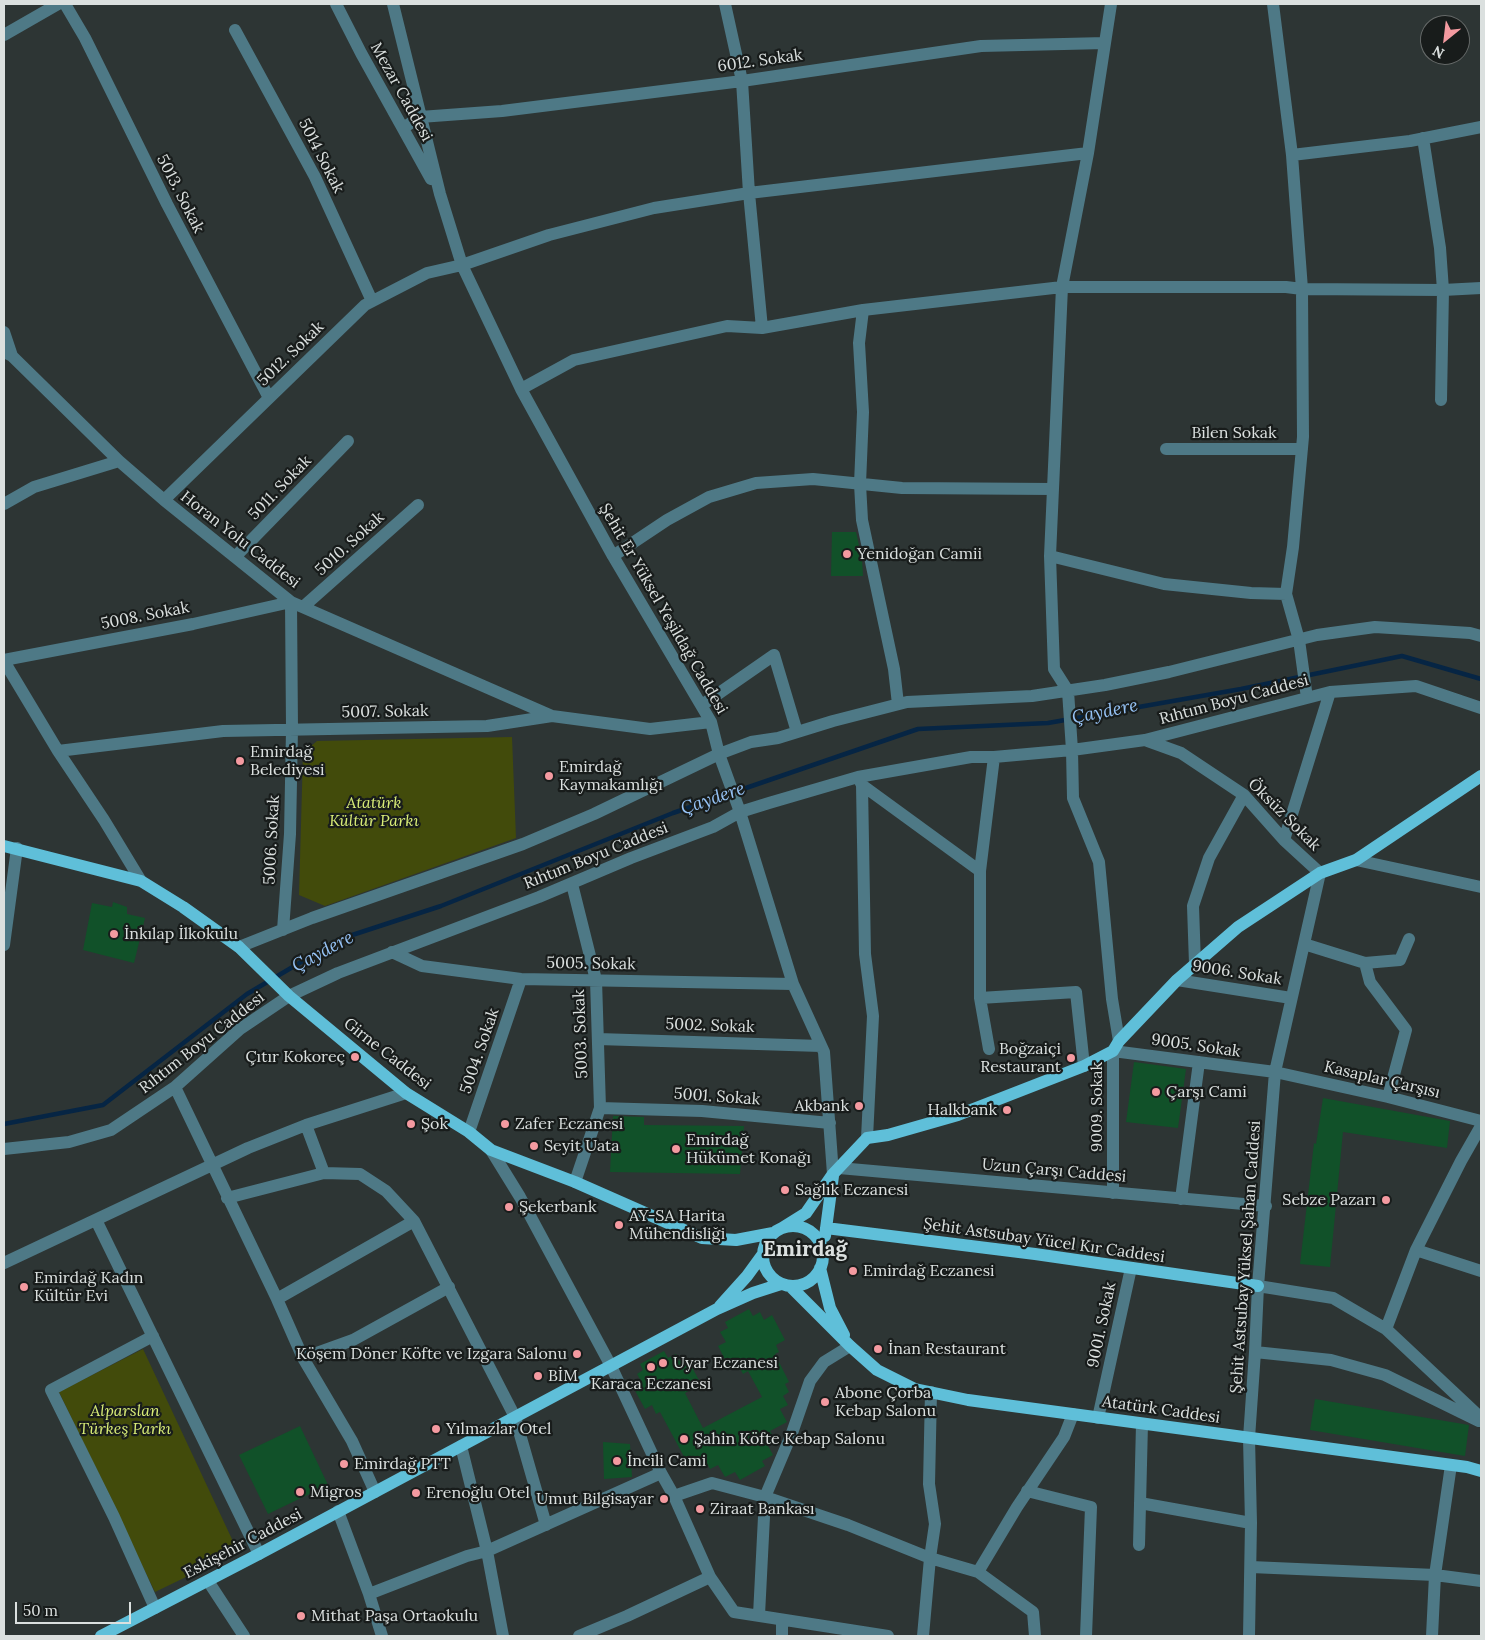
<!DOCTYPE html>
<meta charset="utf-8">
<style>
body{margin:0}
#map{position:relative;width:1485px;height:1640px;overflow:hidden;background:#2d3534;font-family:Lora,serif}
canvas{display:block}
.frame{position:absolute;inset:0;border:5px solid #dbe0df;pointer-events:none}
.north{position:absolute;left:1420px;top:15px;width:50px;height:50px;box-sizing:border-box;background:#181c1b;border:1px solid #666a69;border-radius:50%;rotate:209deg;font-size:14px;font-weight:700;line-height:20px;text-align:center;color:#dbe0df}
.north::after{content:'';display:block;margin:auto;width:18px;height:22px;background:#f49aa0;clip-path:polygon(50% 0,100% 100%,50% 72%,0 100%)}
.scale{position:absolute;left:15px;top:1602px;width:116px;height:22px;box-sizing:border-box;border:2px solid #dbe0df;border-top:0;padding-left:6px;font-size:15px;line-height:18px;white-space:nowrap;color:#dbe0df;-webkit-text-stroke:4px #181c1b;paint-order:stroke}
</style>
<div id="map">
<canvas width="1485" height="1640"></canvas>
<div class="frame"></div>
<div class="north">N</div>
<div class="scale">50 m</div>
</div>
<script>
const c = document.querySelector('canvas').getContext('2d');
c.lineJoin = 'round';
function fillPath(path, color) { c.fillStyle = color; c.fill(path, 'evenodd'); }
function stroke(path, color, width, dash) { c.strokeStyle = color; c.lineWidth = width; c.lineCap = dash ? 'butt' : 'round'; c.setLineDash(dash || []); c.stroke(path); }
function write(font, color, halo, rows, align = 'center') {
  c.font = font + ' Lora,serif'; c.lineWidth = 4.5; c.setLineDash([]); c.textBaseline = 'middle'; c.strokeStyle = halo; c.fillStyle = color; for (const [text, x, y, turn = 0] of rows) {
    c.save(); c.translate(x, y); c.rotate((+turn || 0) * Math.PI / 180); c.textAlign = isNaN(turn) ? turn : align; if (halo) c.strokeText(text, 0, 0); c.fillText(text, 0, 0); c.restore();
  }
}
fillPath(new Path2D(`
 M 512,737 L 516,838 L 325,906 L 299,895 L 303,753 L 317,741 Z
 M 143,1349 L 238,1552 L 155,1592 L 59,1392 Z`), '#424b0b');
stroke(new Path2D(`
 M 4,1124 L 103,1105 L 247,994 L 340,939 L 441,906 L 673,813 L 918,729 L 1048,723 L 1241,689 L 1402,656 L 1481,679`), '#062544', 4.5);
fillPath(new Path2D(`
 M 832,532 L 856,532 L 862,559 L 863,576 L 831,576 Z
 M 113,902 L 127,907 L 127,914 L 145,918 L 134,963 L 83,950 L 92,903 L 112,907 Z
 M 1134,1062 L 1186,1069 L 1178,1128 L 1126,1122 Z
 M 1323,1098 L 1450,1121 L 1447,1148 L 1343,1132 L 1330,1267 L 1300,1264 L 1314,1143 L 1316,1144 Z
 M 613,1116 L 644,1117 L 644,1125 L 744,1126 L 740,1174 L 610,1172 Z
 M 749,1309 L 753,1316 L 760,1312 L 764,1320 L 772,1315 L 785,1340 L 776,1345 L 779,1352 L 775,1354 L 789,1382 L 785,1384 L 789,1392 L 783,1396 L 788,1405 L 780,1409 L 787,1422 L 770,1431 L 774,1438 L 766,1442 L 773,1455 L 762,1461 L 765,1466 L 740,1480 L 735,1472 L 725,1477 L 718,1465 L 710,1469 L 705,1460 L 690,1468 L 660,1412 L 656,1414 L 652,1405 L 645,1409 L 632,1385 L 641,1381 L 637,1374 L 643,1370 L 640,1364 L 664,1351 L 668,1358 L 676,1354 L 679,1361 L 687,1358 L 701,1384 L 685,1393 L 703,1428 L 762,1397 L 748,1371 L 743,1374 L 738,1365 L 730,1369 L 718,1346 L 726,1342 L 720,1332 L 728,1328 L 725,1322 Z
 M 1315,1399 L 1469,1425 L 1465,1456 L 1310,1430 Z
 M 300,1426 L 328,1485 L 268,1514 L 239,1455 Z
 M 603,1442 L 630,1444 L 632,1477 L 604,1479 Z`), '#115129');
stroke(new Path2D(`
 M 65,4 L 85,38 L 167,204 L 269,398
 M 336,4 L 361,53 L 431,179
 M 393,4 L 440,194 L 462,265 L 521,389 L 613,556 L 711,722 L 719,754 L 740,812 L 793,984 L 824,1052 L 833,1174
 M 725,4 L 742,81 L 749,193 L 762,328
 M 1111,4 L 1088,153 L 1062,287 L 1050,556 L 1054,669 L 1068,691 L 1072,750 L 1073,798 L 1099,862 L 1112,999 L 1119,1041
 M 1273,4 L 1292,155 L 1302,289 L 1303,437 L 1293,547 L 1286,594 L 1299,640 L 1307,698
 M 235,30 L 315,177 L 372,301
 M 4,35 L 58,4
 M 403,128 L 420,117 L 502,111 L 742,81 L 981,46 L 1105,43
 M 1423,138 L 1440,248 L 1443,290 L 1441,400
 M 1292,155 L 1410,141 L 1481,127
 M 863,310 L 859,343 L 863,412 L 860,484 L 862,520 L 894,669 L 898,704
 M 4,332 L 12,356
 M 4,352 L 12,356 L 119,461 L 164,500 L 291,602 L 552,716
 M 521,389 L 574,360 L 727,326 L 762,328 L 863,310 L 1062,287 L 1286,287 L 1302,289 L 1443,290 L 1481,288
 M 1166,449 L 1302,449
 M 164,500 L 365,305 L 427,273 L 462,265 L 549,235 L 654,208 L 749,193 L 1088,153
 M 4,504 L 34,487 L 119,461
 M 613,556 L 667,520 L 709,497 L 756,483 L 813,479 L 902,488 L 1052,489
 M 1050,556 L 1164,584 L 1251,593 L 1286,594
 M 235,557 L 348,441
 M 303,607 L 418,505
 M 4,660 L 193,624 L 291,602 L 292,729 L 290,834 L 283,930
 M 4,661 L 58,751 L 104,820 L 141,881
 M 702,705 L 774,655 L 797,732
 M 1145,740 L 1181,753 L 1244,795 L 1284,840 L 1320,873 L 1275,1072 L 1258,1286 L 1255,1352 L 1249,1438 L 1251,1523 L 1249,1636
 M 58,751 L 223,731 L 487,726 L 552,716 L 650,729 L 711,722
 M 858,777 L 862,785 L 865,954 L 873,1016 L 867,1138
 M 862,785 L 980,871
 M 1284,840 L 1330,692
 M 1356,860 L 1481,887
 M 572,884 L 596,980 L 600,1108 L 575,1182
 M 1304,944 L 1365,963 L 1370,982 L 1406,1030 L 1388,1097
 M 4,945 L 17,848
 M 239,947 L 312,918 L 523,844 L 594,814 L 719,754 L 751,742 L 778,738 L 833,721 L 907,702 L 1032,696 L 1105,685 L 1169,672 L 1317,635 L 1375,627 L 1470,633 L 1481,636
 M 392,952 L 422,966 L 521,979 L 793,984
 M 1365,963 L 1400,960 L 1409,939
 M 1195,964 L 1193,906 L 1209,858 L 1244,795
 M 1177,980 L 1291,998
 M 980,998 L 1076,992 L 1084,1066
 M 598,1039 L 821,1046
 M 989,1049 L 980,998 L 980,871 L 994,757
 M 175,1087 L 277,1299 L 303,1358 L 352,1441 L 375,1492
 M 600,1108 L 702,1111 L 830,1123
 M 306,1125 L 324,1173
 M 469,1132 L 521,979
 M 4,1149 L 69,1142 L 111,1130 L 175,1087 L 240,1029 L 289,996 L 338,973 L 539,897 L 631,858 L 713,827 L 740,812 L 769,803 L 858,777 L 971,757 L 994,757 L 1072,750 L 1145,740 L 1330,692 L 1416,686 L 1481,708
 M 491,1150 L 520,1197 L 611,1366 L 661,1473 L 674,1496 L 710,1577 L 734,1612 L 888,1636
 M 839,1168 L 1266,1206
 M 1113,1193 L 1113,1051 L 1275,1072 L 1388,1097 L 1481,1121
 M 227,1198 L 324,1173 L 360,1174 L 386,1191 L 414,1221 L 515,1417 L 546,1525
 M 1181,1199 L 1199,1062
 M 96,1220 L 259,1554
 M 1416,1250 L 1481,1271
 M 4,1263 L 248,1148 L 306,1125 L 406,1093
 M 1258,1286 L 1333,1298 L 1386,1329 L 1481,1418
 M 277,1299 L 414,1221
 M 1386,1329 L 1416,1250 L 1461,1161 L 1481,1126
 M 153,1336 L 51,1390 L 114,1517 L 155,1608
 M 1255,1352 L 1331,1360 L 1385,1375 L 1479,1421
 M 303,1358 L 353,1340 L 449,1287
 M 931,1392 L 929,1484 L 935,1524 L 930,1558 L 978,1572 L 1017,1507 L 1064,1437 L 1073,1414
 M 1098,1418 L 1131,1268
 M 461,1446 L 487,1551 L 503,1636
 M 1027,1491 L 1091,1507 L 1086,1636
 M 674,1496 L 712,1483 L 765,1497 L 848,1525 L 930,1558 L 923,1636
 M 1140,1503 L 1251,1523
 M 338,1511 L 369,1594 L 382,1636
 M 1139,1545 L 1142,1424
 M 1251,1567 L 1435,1575 L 1481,1581
 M 978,1572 L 1033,1612 L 1035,1636
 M 208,1581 L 244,1636
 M 369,1594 L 467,1556 L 487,1551 L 661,1473
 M 759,1615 L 765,1497 L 792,1433 L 810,1381 L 824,1362 L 850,1346
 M 579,1636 L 627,1616 L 710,1577
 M 782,1636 L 782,1620
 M 1432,1636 L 1435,1575 L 1451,1465`), '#4e7986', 12);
stroke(new Path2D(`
 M 4,846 L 141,881 L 183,907 L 239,947 L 289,996 L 406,1093 L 469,1132 L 491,1150 L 575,1182 L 702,1238 L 736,1240 L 773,1233
 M763 1256a30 30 0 1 1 60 0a30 30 0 1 1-60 0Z
 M 782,1228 L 806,1213 L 833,1174 L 867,1138 L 888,1135 L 958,1115 L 1084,1066 L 1113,1051 L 1119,1041 L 1177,980 L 1238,927 L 1320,873 L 1356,860 L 1481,776
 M 826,1228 L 1035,1254 L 1258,1286
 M 825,1236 L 833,1176
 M 820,1268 L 830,1308 L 844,1335
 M 790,1286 L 850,1346 L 877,1370 L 915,1389 L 968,1400 L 1467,1467 L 1481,1471
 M 720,1306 L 747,1276 L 763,1254
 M 101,1636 L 259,1554 L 717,1309 L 753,1293 L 781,1284`), '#5fbfd9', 12);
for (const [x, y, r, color] of [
 [847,554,5,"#f49aa0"],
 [240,761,5,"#f49aa0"],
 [549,776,5,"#f49aa0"],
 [114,934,5,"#f49aa0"],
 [355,1057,5,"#f49aa0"],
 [1071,1058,5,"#f49aa0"],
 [1156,1092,5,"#f49aa0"],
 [859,1106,5,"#f49aa0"],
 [1007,1110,5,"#f49aa0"],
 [411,1124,5,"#f49aa0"],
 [505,1124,5,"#f49aa0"],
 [534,1146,5,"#f49aa0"],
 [676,1149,5,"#f49aa0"],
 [785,1190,5,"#f49aa0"],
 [1386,1200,5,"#f49aa0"],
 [509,1207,5,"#f49aa0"],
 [619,1225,5,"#f49aa0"],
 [853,1271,5,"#f49aa0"],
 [24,1287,5,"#f49aa0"],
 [878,1349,5,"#f49aa0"],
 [577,1354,5,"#f49aa0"],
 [663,1363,5,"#f49aa0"],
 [651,1367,5,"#f49aa0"],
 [538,1376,5,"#f49aa0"],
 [825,1402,5,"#f49aa0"],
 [436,1429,5,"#f49aa0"],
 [684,1439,5,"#f49aa0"],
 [617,1461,5,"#f49aa0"],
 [344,1464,5,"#f49aa0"],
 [300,1492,5,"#f49aa0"],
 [416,1493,5,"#f49aa0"],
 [664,1499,5,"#f49aa0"],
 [700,1509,5,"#f49aa0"],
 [301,1616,5,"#f49aa0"]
]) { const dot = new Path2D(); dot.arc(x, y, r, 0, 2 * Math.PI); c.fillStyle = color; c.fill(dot); stroke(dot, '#181c1b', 2); }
write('16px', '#dbe0df', '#181c1b', [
 ["6012. Sokak",760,61,-8],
 ["Mezar Caddesi",401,92,61],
 ["5014 Sokak",321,156,63],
 ["5013. Sokak",180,194,63],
 ["5012. Sokak",291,354,-44],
 ["Bilen Sokak",1234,433],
 ["5011. Sokak",280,488,-46],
 ["Horan Yolu Caddesi",240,540,38],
 ["5010. Sokak",350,544,-42],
 ["Şehit Er Yüksel Yeşildağ Caddesi",663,609,60],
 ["5008. Sokak",145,616,-11],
 ["Rıhtım Boyu Caddesi",1234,700,-15],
 ["5007. Sokak",385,712,-1],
 ["Öksüz Sokak",1284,815,45],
 ["5006. Sokak",272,840,-87],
 ["Rıhtım Boyu Caddesi",596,856,-22],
 ["5005. Sokak",591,964,1],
 ["9006. Sokak",1237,973,9],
 ["5002. Sokak",710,1026,2],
 ["5003. Sokak",581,1034,-92],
 ["Rıhtım Boyu Caddesi",202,1043,-38],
 ["9005. Sokak",1196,1046,8],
 ["5004. Sokak",480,1051,-71],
 ["Girne Caddesi",387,1054,38],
 ["Kasaplar Çarşısı",1382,1080,13],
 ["5001. Sokak",717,1097,4],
 ["9009. Sokak",1097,1107,-90],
 ["Uzun Çarşı Caddesi",1054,1171,5],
 ["Şehit Astsubay Yücel Kır Caddesi",1044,1241,8],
 ["Şehit Astsubay Yüksel Şahan Caddesi",1246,1257,-86],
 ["9001. Sokak",1102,1325,-78],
 ["Atatürk Caddesi",1161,1410,8],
 ["Eskişehir Caddesi",243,1544,-28]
]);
write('16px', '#dbe0df', '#181c1b', [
 ["Yenidoğan Camii",857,554],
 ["Emirdağ",250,752],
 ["Belediyesi",250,770],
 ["Emirdağ",559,767],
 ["Kaymakamlığı",559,785],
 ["İnkılap İlkokulu",124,934],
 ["Boğzaiçi",1061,1049,"right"],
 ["Restaurant",1061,1067,"right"],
 ["Çıtır Kokoreç",345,1057,"right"],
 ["Çarşı Cami",1166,1092],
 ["Akbank",849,1106,"right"],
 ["Halkbank",997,1110,"right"],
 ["Şok",421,1124],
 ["Zafer Eczanesi",515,1124],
 ["Emirdağ",686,1140],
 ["Hükümet Konağı",686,1158],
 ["Seyit Uata",544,1146],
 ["Sağlık Eczanesi",795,1190],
 ["Sebze Pazarı",1376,1200,"right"],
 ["Şekerbank",519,1207],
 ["AY-SA Harita",629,1216],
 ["Mühendisliği",629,1234],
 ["Emirdağ Eczanesi",863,1271],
 ["Emirdağ Kadın",34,1278],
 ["Kültür Evi",34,1296],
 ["İnan Restaurant",888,1349],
 ["Köşem Döner Köfte ve Izgara Salonu",567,1354,"right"],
 ["Uyar Eczanesi",673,1363],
 ["BİM",548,1376],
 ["Karaca Eczanesi",651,1384,"center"],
 ["Abone Çorba",835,1393],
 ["Kebap Salonu",835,1411],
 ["Yılmazlar Otel",446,1429],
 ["Şahin Köfte Kebap Salonu",694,1439],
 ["İncili Cami",627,1461],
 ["Emirdağ PTT",354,1464],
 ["Migros",310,1492],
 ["Erenoğlu Otel",426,1493],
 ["Umut Bilgisayar",654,1499,"right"],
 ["Ziraat Bankası",710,1509],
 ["Mithat Paşa Ortaokulu",311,1616]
], 'left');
write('italic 16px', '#d9ed77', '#181c1b', [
 ["Atatürk",374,803],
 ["Kültür Parkı",374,821],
 ["Alparslan",125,1411],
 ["Türkeş Parkı",125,1429]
]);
write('italic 18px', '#96c3f6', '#181c1b', [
 ["Çaydere",1105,712,-11],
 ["Çaydere",713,799,-19],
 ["Çaydere",323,952,-28]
]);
write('bold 21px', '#dbe0df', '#181c1b', [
 ["Emirdağ",805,1250]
]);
</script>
